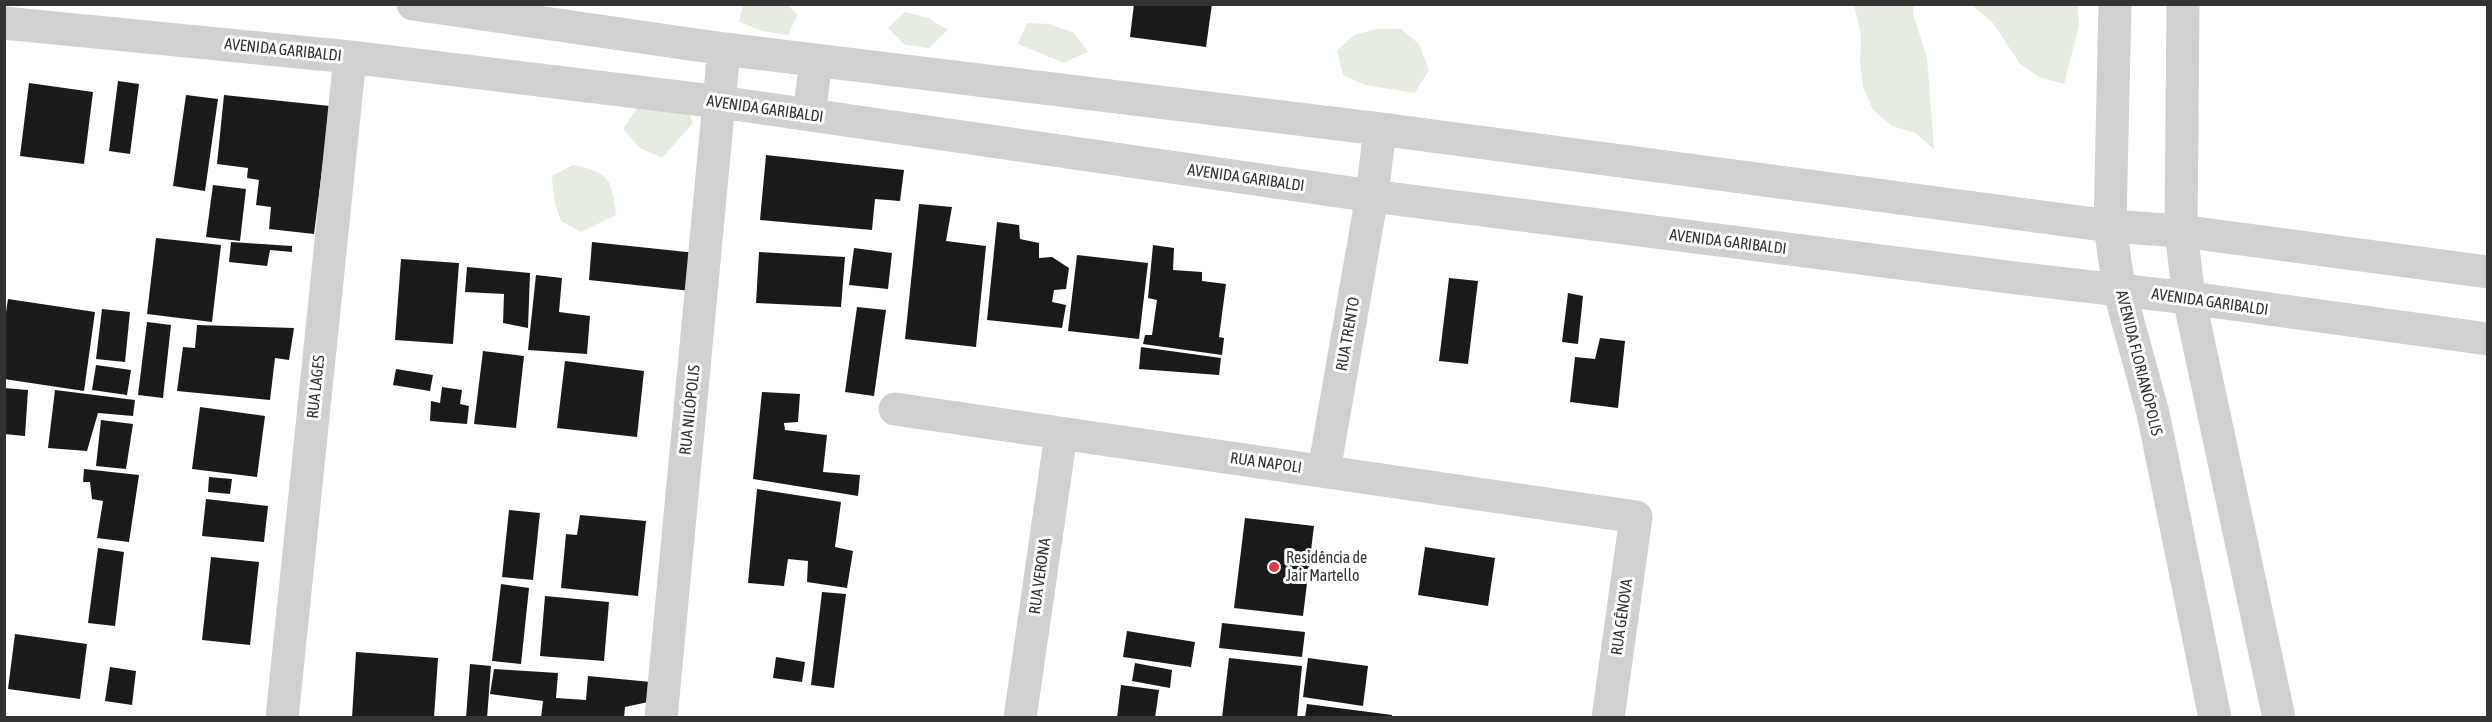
<!DOCTYPE html>
<meta charset="utf-8">
<style>
body{margin:0}
#map{position:relative;width:2492px;height:722px;overflow:hidden;background:#fff;font-family:"Asap Condensed",sans-serif}
canvas{display:block}
.frame{position:absolute;inset:0;border:6px solid #333;pointer-events:none}
</style>
<div id="map">
<canvas width="2492" height="722"></canvas>
<div class="frame"></div>
</div>
<script>
const c = document.querySelector('canvas').getContext('2d');
c.lineJoin = 'round';
function fillPath(path, color) { c.fillStyle = color; c.fill(path, 'evenodd'); }
function stroke(path, color, width, dash) { c.strokeStyle = color; c.lineWidth = width; c.lineCap = dash ? 'butt' : 'round'; c.setLineDash(dash || []); c.stroke(path); }
function write(font, color, halo, rows, align = 'center') {
  c.font = font + ' "Asap Condensed",sans-serif'; c.lineWidth = 6; c.setLineDash([]); c.textBaseline = 'middle'; c.strokeStyle = halo; c.fillStyle = color; for (const [text, x, y, turn = 0] of rows) {
    c.save(); c.translate(x, y); c.rotate((+turn || 0) * Math.PI / 180); c.textAlign = isNaN(turn) ? turn : align; if (halo) c.strokeText(text, 0, 0); c.fillText(text, 0, 0); c.restore();
  }
}
fillPath(new Path2D(`
 M 743,5 L 787,5 L 798,14 L 788,35 L 762,31 L 739,22 Z
 M 1854,5 L 1913,5 L 1913,13 L 1927,58 L 1934,149 L 1915,133 L 1892,126 L 1873,110 L 1863,87 L 1860,60 L 1861,35 Z
 M 1975,5 L 2078,5 L 2079,26 L 2064,84 L 2039,77 L 2020,64 L 1993,23 L 1975,8 Z
 M 905,12 L 928,18 L 948,30 L 929,48 L 905,45 L 888,28 Z
 M 1027,23 L 1050,24 L 1074,33 L 1088,52 L 1064,63 L 1018,44 Z
 M 1377,29 L 1401,29 L 1419,44 L 1429,70 L 1415,93 L 1365,85 L 1343,75 L 1337,51 L 1354,35 Z
 M 685,102 L 693,123 L 662,158 L 640,148 L 623,129 L 637,108 Z
 M 573,165 C 609,172 612,179 616,215 L 581,232 L 561,221 L 554,200 L 552,176 Z`), '#e6ecdf');
fillPath(new Path2D(`
 M 1134,4 L 1212,4 L 1206,47 L 1130,37 Z
 M 118,81 L 139,84 L 130,154 L 109,151 Z
 M 29,83 L 93,92 L 84,164 L 20,156 Z
 M 186,95 L 218,99 L 205,191 L 173,186 Z
 M 224,95 L 330,106 L 314,234 L 269,229 L 271,207 L 256,205 L 259,180 L 247,178 L 248,168 L 217,164 Z
 M 766,155 L 904,170 L 900,201 L 875,199 L 872,230 L 760,220 Z
 M 213,185 L 246,189 L 240,241 L 206,237 Z
 M 919,204 L 952,207 L 946,241 L 986,246 L 976,347 L 905,339 Z
 M 997,222 L 1019,225 L 1020,239 L 1039,243 L 1039,258 L 1052,257 L 1069,268 L 1066,289 L 1054,290 L 1052,302 L 1066,305 L 1062,328 L 987,320 Z
 M 156,238 L 221,245 L 212,322 L 147,314 Z
 M 231,242 L 292,246 L 292,252 L 270,250 L 267,266 L 229,262 Z
 M 592,242 L 696,253 L 691,291 L 589,280 Z
 M 1153,245 L 1174,248 L 1173,270 L 1202,272 L 1202,281 L 1226,284 L 1219,337 L 1224,338 L 1222,355 L 1143,344 L 1145,335 L 1152,335 L 1157,300 L 1148,298 Z
 M 854,248 L 892,253 L 888,289 L 849,285 Z
 M 759,252 L 845,257 L 841,307 L 756,303 Z
 M 1077,255 L 1148,263 L 1139,339 L 1068,331 Z
 M 401,259 L 459,263 L 453,344 L 395,340 Z
 M 467,267 L 530,273 L 528,328 L 503,323 L 504,294 L 465,292 Z
 M 536,275 L 562,278 L 559,312 L 590,316 L 587,354 L 528,350 Z
 M 1449,278 L 1478,281 L 1468,364 L 1439,361 Z
 M 1568,293 L 1583,296 L 1578,344 L 1562,342 Z
 M 8,299 L 95,312 L 84,391 L 4,379 L 4,325 Z
 M 857,307 L 886,310 L 874,396 L 845,392 Z
 M 102,309 L 130,312 L 125,362 L 96,359 Z
 M 147,322 L 171,325 L 163,398 L 138,395 Z
 M 197,325 L 294,328 L 289,360 L 275,358 L 270,400 L 177,391 L 183,347 L 195,348 Z
 M 1600,338 L 1625,341 L 1618,408 L 1570,402 L 1575,357 L 1595,359 Z
 M 1141,347 L 1221,358 L 1219,375 L 1139,369 Z
 M 483,351 L 524,356 L 516,428 L 474,424 Z
 M 565,361 L 644,371 L 637,437 L 557,428 Z
 M 96,365 L 131,370 L 127,395 L 92,390 Z
 M 396,369 L 433,375 L 430,391 L 393,385 Z
 M 442,387 L 462,390 L 460,404 L 469,406 L 467,424 L 430,421 L 431,401 L 440,403 Z
 M 4,388 L 28,390 L 25,436 L 4,434 Z
 M 55,390 L 135,400 L 133,416 L 98,413 L 87,451 L 48,448 Z
 M 762,392 L 800,394 L 798,422 L 784,423 L 785,430 L 827,435 L 823,472 L 860,475 L 858,496 L 753,479 Z
 M 200,407 L 265,416 L 257,477 L 192,469 Z
 M 101,420 L 133,424 L 126,469 L 96,466 Z
 M 84,469 L 139,475 L 129,542 L 97,538 L 103,501 L 92,499 L 90,482 L 83,482 Z
 M 209,477 L 232,479 L 230,494 L 208,492 Z
 M 757,489 L 841,502 L 835,547 L 853,551 L 847,588 L 807,582 L 808,561 L 788,559 L 784,586 L 748,583 Z
 M 206,499 L 268,506 L 264,542 L 202,536 Z
 M 509,510 L 540,513 L 533,580 L 502,577 Z
 M 580,515 L 646,521 L 638,596 L 561,588 L 566,534 L 577,535 Z
 M 1245,518 L 1314,526 L 1303,616 L 1234,608 Z
 M 1425,547 L 1495,558 L 1488,606 L 1418,595 Z
 M 98,548 L 124,552 L 115,626 L 88,623 Z
 M 211,557 L 259,562 L 250,645 L 202,640 Z
 M 501,584 L 529,588 L 521,664 L 492,661 Z
 M 822,592 L 846,594 L 834,688 L 811,685 Z
 M 545,596 L 609,602 L 604,661 L 540,656 Z
 M 1222,623 L 1305,632 L 1302,657 L 1219,648 Z
 M 1127,631 L 1195,642 L 1191,667 L 1123,657 Z
 M 15,634 L 87,644 L 80,699 L 8,689 Z
 M 356,652 L 438,658 L 434,718 L 352,718 Z
 M 776,657 L 805,662 L 802,682 L 773,678 Z
 M 1229,658 L 1302,666 L 1297,718 L 1222,718 Z
 M 1308,658 L 1368,666 L 1363,706 L 1303,697 Z
 M 1135,663 L 1172,670 L 1170,688 L 1132,681 Z
 M 470,664 L 491,666 L 487,718 L 466,718 Z
 M 110,667 L 136,671 L 132,705 L 105,701 Z
 M 494,669 L 558,673 L 556,698 L 586,700 L 588,676 L 651,682 L 648,702 L 625,707 L 624,718 L 541,718 L 543,701 L 490,694 Z
 M 1121,685 L 1159,690 L 1155,718 L 1117,718 Z
 M 1307,704 L 1392,715 L 1392,718 L 1305,718 Z`), '#1a1a1a');
stroke(new Path2D(`
 M 413,4 L 724,49 L 1380,129 L 2110,226 L 2181,231 L 2488,272
 M 2115,4 L 2110,226 L 2119,289 L 2153,413 L 2215,718
 M 2183,4 L 2181,231 L 2189,298 L 2279,718
 M 4,23 L 350,57 L 720,102 L 1372,196 L 2024,279 L 2189,298 L 2488,339
 M 809,115 L 816,60
 M 895,409 L 1636,517 L 1608,718
 M 1324,471 L 1372,196 L 1380,129
 M 282,718 L 350,57
 M 661,718 L 724,49
 M 1020,718 L 1061,434`), '#d0d0d0', 33);
for (const [x, y, r, color] of [
 [1274,567,6,"#e63946"]
]) { const dot = new Path2D(); dot.arc(x, y, r, 0, 2 * Math.PI); c.fillStyle = color; c.fill(dot); stroke(dot, '#fff', 2); }
write('16px', '#333', '#fff', [
 ["AVENIDA GARIBALDI",283,50,6],
 ["AVENIDA GARIBALDI",765,109,8],
 ["AVENIDA GARIBALDI",1246,178,8],
 ["AVENIDA GARIBALDI",1728,242,7],
 ["AVENIDA GARIBALDI",2210,302,8],
 ["RUA TRENTO",1348,334,-80],
 ["AVENIDA FLORIANÓPOLIS",2139,363,76],
 ["RUA LAGES",316,387,-84],
 ["RUA NILÓPOLIS",690,410,-84],
 ["RUA NAPOLI",1266,463,8],
 ["RUA VERONA",1040,576,-82],
 ["RUA GÊNOVA",1622,617,-82]
]);
write('16px', '#333', '#fff', [
 ["Residência de",1286,558],
 ["Jair Martello",1286,576]
], 'left');
</script>
